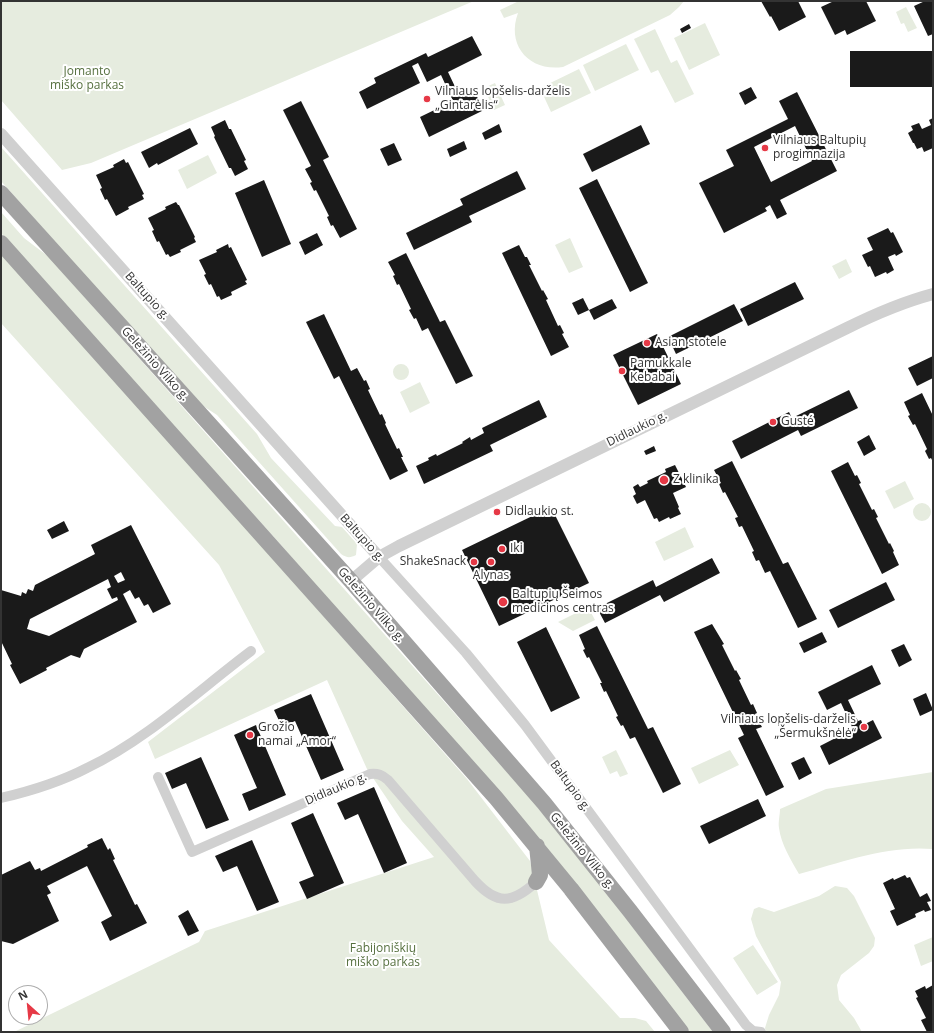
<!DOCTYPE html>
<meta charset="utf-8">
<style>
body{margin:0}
#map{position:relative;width:934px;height:1033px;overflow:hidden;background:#fff;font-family:"Open Sans",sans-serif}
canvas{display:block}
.frame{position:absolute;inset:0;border:2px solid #333;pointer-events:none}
.north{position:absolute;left:8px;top:985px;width:40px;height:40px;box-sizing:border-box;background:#fff;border:1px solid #adadad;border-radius:50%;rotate:333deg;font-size:11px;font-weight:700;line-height:16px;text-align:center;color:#333}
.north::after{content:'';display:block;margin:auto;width:14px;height:18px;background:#e63946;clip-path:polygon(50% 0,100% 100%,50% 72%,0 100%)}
</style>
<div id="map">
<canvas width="934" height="1033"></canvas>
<div class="frame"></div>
<div class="north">N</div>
</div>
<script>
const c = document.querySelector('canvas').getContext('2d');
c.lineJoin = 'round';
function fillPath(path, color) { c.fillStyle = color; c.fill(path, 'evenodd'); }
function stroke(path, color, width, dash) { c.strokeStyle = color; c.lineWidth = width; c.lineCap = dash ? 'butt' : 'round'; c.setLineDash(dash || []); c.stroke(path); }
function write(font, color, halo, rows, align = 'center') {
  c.font = font + ' "Open Sans",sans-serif'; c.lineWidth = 4; c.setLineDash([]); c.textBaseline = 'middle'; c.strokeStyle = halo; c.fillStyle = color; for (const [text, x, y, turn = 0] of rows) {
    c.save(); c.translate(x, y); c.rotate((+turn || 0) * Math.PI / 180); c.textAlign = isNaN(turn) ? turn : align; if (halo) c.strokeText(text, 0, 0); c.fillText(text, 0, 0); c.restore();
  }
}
fillPath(new Path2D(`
 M 1,1 L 474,1 L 91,163 L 62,170 L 1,100 Z
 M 519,1 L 684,1 L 679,7 L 670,15 L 563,67 C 529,72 506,45 518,13 L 504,18 L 500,10 Z
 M 906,7 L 917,28 L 908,32 L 904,23 L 901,24 L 896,12 Z
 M 705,23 L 720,55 L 689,70 L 674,38 Z
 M 655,29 L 671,63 L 677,60 L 694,94 L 675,103 L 658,70 L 651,73 L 634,39 Z
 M 626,44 L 639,70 L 595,91 L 583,65 Z
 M 579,69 L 591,93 L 551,112 L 540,88 Z
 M 495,83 L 505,105 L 494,110 L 484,88 Z
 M 1,147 L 257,434 L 271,458 L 335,526 L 342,527 L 357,544 L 356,555 C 350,558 347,558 341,554 L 217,415 L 197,402 L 1,181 Z
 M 208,155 L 217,173 L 187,189 L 178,170 Z
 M 1,212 L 24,238 L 49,257 L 529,797 L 585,865 L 713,1032 L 690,1032 L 614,933 L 281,545 L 1,233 Z
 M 570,238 L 583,267 L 569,273 L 555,245 Z
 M 1,254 L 261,545 L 467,779 L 530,861 L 549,940 L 620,1018 L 635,1018 L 646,1021 L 655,1032 L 14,1032 L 199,942 L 205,931 L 434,857 L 402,821 L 367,769 L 327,680 L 155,759 L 148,742 L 265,652 L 219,565 L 1,323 Z
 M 846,259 L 852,272 L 839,279 L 832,266 Z
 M393 372a8 8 0 1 1 16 0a8 8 0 1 1-16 0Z
 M 420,382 L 430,403 L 410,413 L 400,392 Z
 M 905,481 L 914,499 L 894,509 L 885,491 Z
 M913 512a9 9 0 1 1 18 0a9 9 0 1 1-18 0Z
 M 685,527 L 694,547 L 664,561 L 655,542 Z
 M 588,607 L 595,620 L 573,631 L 558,622 Z
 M 616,750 L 628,774 L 620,777 L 617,771 L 610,774 L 602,757 Z
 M 730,750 L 739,765 L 699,784 L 691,768 Z
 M 933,772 L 933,849 C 888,845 842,862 799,874 C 791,860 781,844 779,828 C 778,822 780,815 780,809 L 826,789 Z
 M 835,886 L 847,888 L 854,896 L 875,938 L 874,946 L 869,953 L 841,975 L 837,985 L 839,1000 L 854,1018 L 862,1032 L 766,1032 L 765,1028 L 769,1015 L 779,995 L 781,982 L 756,936 L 751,919 L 754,909 L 759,907 L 774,912 L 819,896 Z
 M 933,937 L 933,961 L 921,966 L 914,945 Z
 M 753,945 L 778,982 L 757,995 L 733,958 Z`), '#e6ecdf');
fillPath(new Path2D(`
 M 761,1 L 798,1 L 806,17 L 779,31 L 771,16 L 770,17 Z
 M 834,1 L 866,1 L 876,21 L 847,35 L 845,30 L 835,35 L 821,7 Z
 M 925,1 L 933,1 L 933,34 L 928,36 L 914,6 Z
 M 689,24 L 691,28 L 682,33 L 680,29 Z
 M 472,36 L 482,55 L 448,72 L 458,93 L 461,91 L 464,96 L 474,91 L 484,110 L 429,137 L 420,117 L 453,101 L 441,75 L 427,82 L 418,63 L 412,66 L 420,83 L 367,109 L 359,92 L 376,83 L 374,78 L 426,53 L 428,57 Z
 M 850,51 L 933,51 L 933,87 L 850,87 Z
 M 751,87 L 757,98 L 745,105 L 739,93 Z
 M 797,92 L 837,171 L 780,200 L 787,214 L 777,219 L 770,205 L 765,208 L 767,211 L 724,233 L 699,183 L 734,166 L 726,150 L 788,119 L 779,101 ZM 795,126 L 812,161 L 771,182 L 754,147 Z
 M 301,101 L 329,157 L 323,160 L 357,229 L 340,238 L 333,225 L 331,226 L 327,217 L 329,216 L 316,190 L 314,191 L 310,183 L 312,182 L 305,169 L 311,166 L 283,110 Z
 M 933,118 L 933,148 L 924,152 L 922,147 L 917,149 L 914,143 L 913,143 L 908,133 L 913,130 L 911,126 L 919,123 L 922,129 L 931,125 L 929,120 Z
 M 225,120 L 229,129 L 231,129 L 246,160 L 244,161 L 248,169 L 235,176 L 231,168 L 229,168 L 214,137 L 215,136 L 211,127 Z
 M 499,124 L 502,132 L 485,140 L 482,133 Z
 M 641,125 L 650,144 L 592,172 L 583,154 Z
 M 190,128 L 198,144 L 158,165 L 157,163 L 149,168 L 141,152 Z
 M 464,141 L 467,149 L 450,157 L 447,149 Z
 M 394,143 L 402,160 L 388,166 L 380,149 Z
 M 124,159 L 126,163 L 128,162 L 144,194 L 142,195 L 144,199 L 128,207 L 129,209 L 116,216 L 107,199 L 105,200 L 100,189 L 102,188 L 96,175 L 114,167 L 113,165 Z
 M 517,171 L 526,189 L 469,216 L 472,222 L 414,250 L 406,233 L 463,205 L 460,199 Z
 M 597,179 L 648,283 L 630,292 L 579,188 Z
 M 264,180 L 291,244 L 262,257 L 235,193 Z
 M 176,202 L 178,205 L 179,205 L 195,237 L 194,238 L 196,242 L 180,250 L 181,252 L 170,257 L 168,254 L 166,255 L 159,241 L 157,242 L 152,231 L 154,230 L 148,218 L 166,209 L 165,207 Z
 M 888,228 L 891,233 L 893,232 L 903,252 L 896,256 L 895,254 L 888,257 L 894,270 L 887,274 L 886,272 L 875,277 L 870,266 L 868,267 L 862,255 L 873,250 L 867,238 Z
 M 317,233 L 323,245 L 305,255 L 299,242 Z
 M 228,244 L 229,248 L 231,247 L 247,280 L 245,281 L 247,284 L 231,292 L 232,295 L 221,300 L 219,296 L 217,297 L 211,284 L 209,285 L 204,275 L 206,274 L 199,260 L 217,252 L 216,250 Z
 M 519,245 L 525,257 L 527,257 L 531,265 L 529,265 L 542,291 L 543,290 L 548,299 L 546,300 L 558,326 L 560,325 L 564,333 L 562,334 L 569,347 L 551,356 L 502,253 Z
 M 406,253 L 440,322 L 445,320 L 473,376 L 456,384 L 428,328 L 422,331 L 416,318 L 414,319 L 409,310 L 411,309 L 399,284 L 397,285 L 393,276 L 395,275 L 388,262 Z
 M 795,282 L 804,299 L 748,326 L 740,309 Z
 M 583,298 L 589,310 L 578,315 L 572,303 Z
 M 612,299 L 617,308 L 594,320 L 589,310 Z
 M 734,304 L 743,321 L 676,354 L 668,337 Z
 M 324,314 L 351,371 L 357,368 L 364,381 L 366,380 L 370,389 L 368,390 L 380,415 L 382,414 L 386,423 L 385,424 L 397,449 L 399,448 L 403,457 L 401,457 L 408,471 L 390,480 L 339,376 L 334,379 L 306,322 Z
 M 657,334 L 681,384 L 638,405 L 613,355 Z
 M 933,356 L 933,378 L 917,386 L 908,368 Z
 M 849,390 L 858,408 L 801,436 L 798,430 L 741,459 L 732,441 L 789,412 L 792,418 Z
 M 922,393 L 933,416 L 933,462 L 931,458 L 929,459 L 925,451 L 927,449 L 915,424 L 913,425 L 908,416 L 910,415 L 904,402 Z
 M 539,400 L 547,417 L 490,445 L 493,451 L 424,484 L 416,466 L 429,460 L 428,458 L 436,454 L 437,456 L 463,443 L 462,442 L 470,437 L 471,440 L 484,433 L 482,428 Z
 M 869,435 L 876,449 L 864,456 L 857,442 Z
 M 654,446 L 656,451 L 646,455 L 644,451 Z
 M 732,461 L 783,564 L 788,562 L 817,619 L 798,628 L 770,571 L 765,573 L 759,560 L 756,561 L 752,552 L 754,551 L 742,526 L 739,527 L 735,518 L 738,517 L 725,492 L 723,493 L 719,484 L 721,483 L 714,470 Z
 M 848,462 L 855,476 L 857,475 L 861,483 L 859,484 L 872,510 L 874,509 L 878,517 L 876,518 L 889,544 L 890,543 L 894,551 L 893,552 L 899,565 L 882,574 L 831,471 Z
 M 675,465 L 686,487 L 673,493 L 679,507 L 678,508 L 681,514 L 670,519 L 669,517 L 659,522 L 657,518 L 654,519 L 645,500 L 637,504 L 633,496 L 636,494 L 633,487 L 638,484 L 640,487 L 648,483 L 647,481 L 666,472 L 665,469 Z
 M 551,507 L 589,583 L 499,626 L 462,550 Z
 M 64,521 L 69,531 L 52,539 L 47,530 Z
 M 131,525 L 171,604 L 153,613 L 148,604 L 144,606 L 139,597 L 135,599 L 130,590 L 123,594 L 137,622 L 84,649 L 80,658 L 71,655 L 46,668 L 47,670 L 20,684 L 10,665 L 12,664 L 1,641 L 1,590 L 21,596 L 22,592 L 26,594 L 28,589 L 33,591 L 35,585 L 95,554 L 91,545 ZM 121,572 L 125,580 L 118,583 L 114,576 ZM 108,579 L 111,587 L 107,589 L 112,599 L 117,597 L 118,600 L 49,636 L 27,629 L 30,619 Z
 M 712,558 L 720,573 L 664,602 L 660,595 L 605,623 L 597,608 L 653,580 L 656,587 Z
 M 886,582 L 895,600 L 838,628 L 829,610 Z
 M 712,624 L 724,644 L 722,645 L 735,671 L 736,670 L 741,679 L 739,680 L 751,705 L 753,704 L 757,713 L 755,714 L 762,727 L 756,729 L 784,787 L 766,796 L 738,738 L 744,735 L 694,632 Z
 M 597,626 L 648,729 L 653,727 L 681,784 L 663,793 L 635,737 L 630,739 L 623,725 L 621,726 L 616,717 L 618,716 L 606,691 L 604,692 L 600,683 L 602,683 L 589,657 L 587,658 L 583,650 L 585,649 L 579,635 Z
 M 546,627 L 580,698 L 551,712 L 517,642 Z
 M 822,632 L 827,642 L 804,653 L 799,643 Z
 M 904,644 L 912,660 L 899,667 L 891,650 Z
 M 872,665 L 881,684 L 848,700 L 858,721 L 861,720 L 863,725 L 873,720 L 882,738 L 829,765 L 820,746 L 853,729 L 841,703 L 827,710 L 818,692 Z
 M 926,693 L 933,710 L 920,716 L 913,699 Z
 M 311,694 L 344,770 L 321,780 L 295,721 L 282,727 L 274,710 Z
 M 256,725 L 286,795 L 249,811 L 242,794 L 257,788 L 234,735 Z
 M 201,757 L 229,820 L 206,829 L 186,783 L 172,789 L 165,773 Z
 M 804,757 L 812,773 L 799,780 L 791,763 Z
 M 374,787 L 407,863 L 384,873 L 358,814 L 345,820 L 337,803 Z
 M 758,799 L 766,816 L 709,844 L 700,826 Z
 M 313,813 L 344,883 L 307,899 L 299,882 L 314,876 L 291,823 Z
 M 102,838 L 108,850 L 110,848 L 115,859 L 113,860 L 135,905 L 137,904 L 147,923 L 110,941 L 101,922 L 112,916 L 87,866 L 47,886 L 51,893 L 47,895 L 59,921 L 13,944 L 1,941 L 1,875 L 30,861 L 35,870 L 40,868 L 41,871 L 88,847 L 87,845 Z
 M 252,840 L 279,902 L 257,911 L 237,866 L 223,872 L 215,856 Z
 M 905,875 L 907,878 L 910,877 L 920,897 L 927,893 L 931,901 L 927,902 L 931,910 L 925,912 L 924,910 L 915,914 L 916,917 L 897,926 L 890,911 L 895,909 L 883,883 L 893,878 L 894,880 Z
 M 188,910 L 199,931 L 188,936 L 178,916 Z
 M 933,985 L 933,1032 L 927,1032 L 921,1020 L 926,1018 L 916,998 L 918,997 L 915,991 L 925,986 L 926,989 Z`), '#1a1a1a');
stroke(new Path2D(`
 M 379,557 L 466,653 L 525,725 L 746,1025 L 753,1031 L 761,1032
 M 158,777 L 192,852 L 370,774 C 378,773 382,775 388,780 L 475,881 C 497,905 512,904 536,882
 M 1,798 C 31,791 60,782 87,768 C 146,740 199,690 251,651`), '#d0d0d0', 10);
stroke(new Path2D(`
 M 1,134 L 379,557
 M 351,581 L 379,557 L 399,546 L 847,328 C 875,314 903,302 933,294`), '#d0d0d0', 12);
stroke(new Path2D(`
 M 1,193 L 351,581 L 544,803 L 630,911 L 723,1032
 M 1,243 L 496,798 L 571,889 L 681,1032
 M 536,882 L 540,875 L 537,846`), '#a2a2a2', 16);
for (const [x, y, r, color] of [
 [427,99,4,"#e63946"],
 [765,148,4,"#e63946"],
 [647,343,4,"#e63946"],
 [622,371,4,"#e63946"],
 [773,422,4,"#e63946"],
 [664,480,5,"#e63946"],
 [497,512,4,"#e63946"],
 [502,549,4,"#e63946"],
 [474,562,4,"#e63946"],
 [491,562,4,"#e63946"],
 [503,602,5,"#e63946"],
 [864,727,4,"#e63946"],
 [250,735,4,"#e63946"]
]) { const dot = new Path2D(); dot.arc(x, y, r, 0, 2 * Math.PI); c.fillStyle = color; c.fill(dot); stroke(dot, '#fff', 1.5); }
write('12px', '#56703f', '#fff', [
 ["Jomanto",87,72],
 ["miško parkas",87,86],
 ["Fabijoniškių",383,949],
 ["miško parkas",383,963]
]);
write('12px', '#333', '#fff', [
 ["Vilniaus lopšelis-darželis",435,92],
 ["„Gintarėlis“",435,106],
 ["Vilniaus Baltupių",773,141],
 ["progimnazija",773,155],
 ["Asian stotele",655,343],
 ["Pamukkale",630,364],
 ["Kebabai",630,378],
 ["Gusté",781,422],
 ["Z klinika",673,480],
 ["Didlaukio st.",505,512],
 ["Iki",510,549],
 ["ShakeSnack",466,562,"right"],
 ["Alynas",491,576,"center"],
 ["Baltupių Šeimos",512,595],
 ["medicinos centras",512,609],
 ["Vilniaus lopšelis-darželis",856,720,"right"],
 ["„Šermukšnėlė“",856,734,"right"],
 ["Grožio",258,728],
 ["namai „Amor“",258,742]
], 'left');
write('12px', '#333', '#fff', [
 ["Baltupio g.",147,296,48],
 ["Geležinio Vilko g.",155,364,48],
 ["Didlaukio g.",637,429,-26],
 ["Baltupio g.",362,538,48],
 ["Geležinio Vilko g.",371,605,49],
 ["Baltupio g.",570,786,54],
 ["Didlaukio g.",336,789,-23],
 ["Geležinio Vilko g.",582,851,51]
]);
</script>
